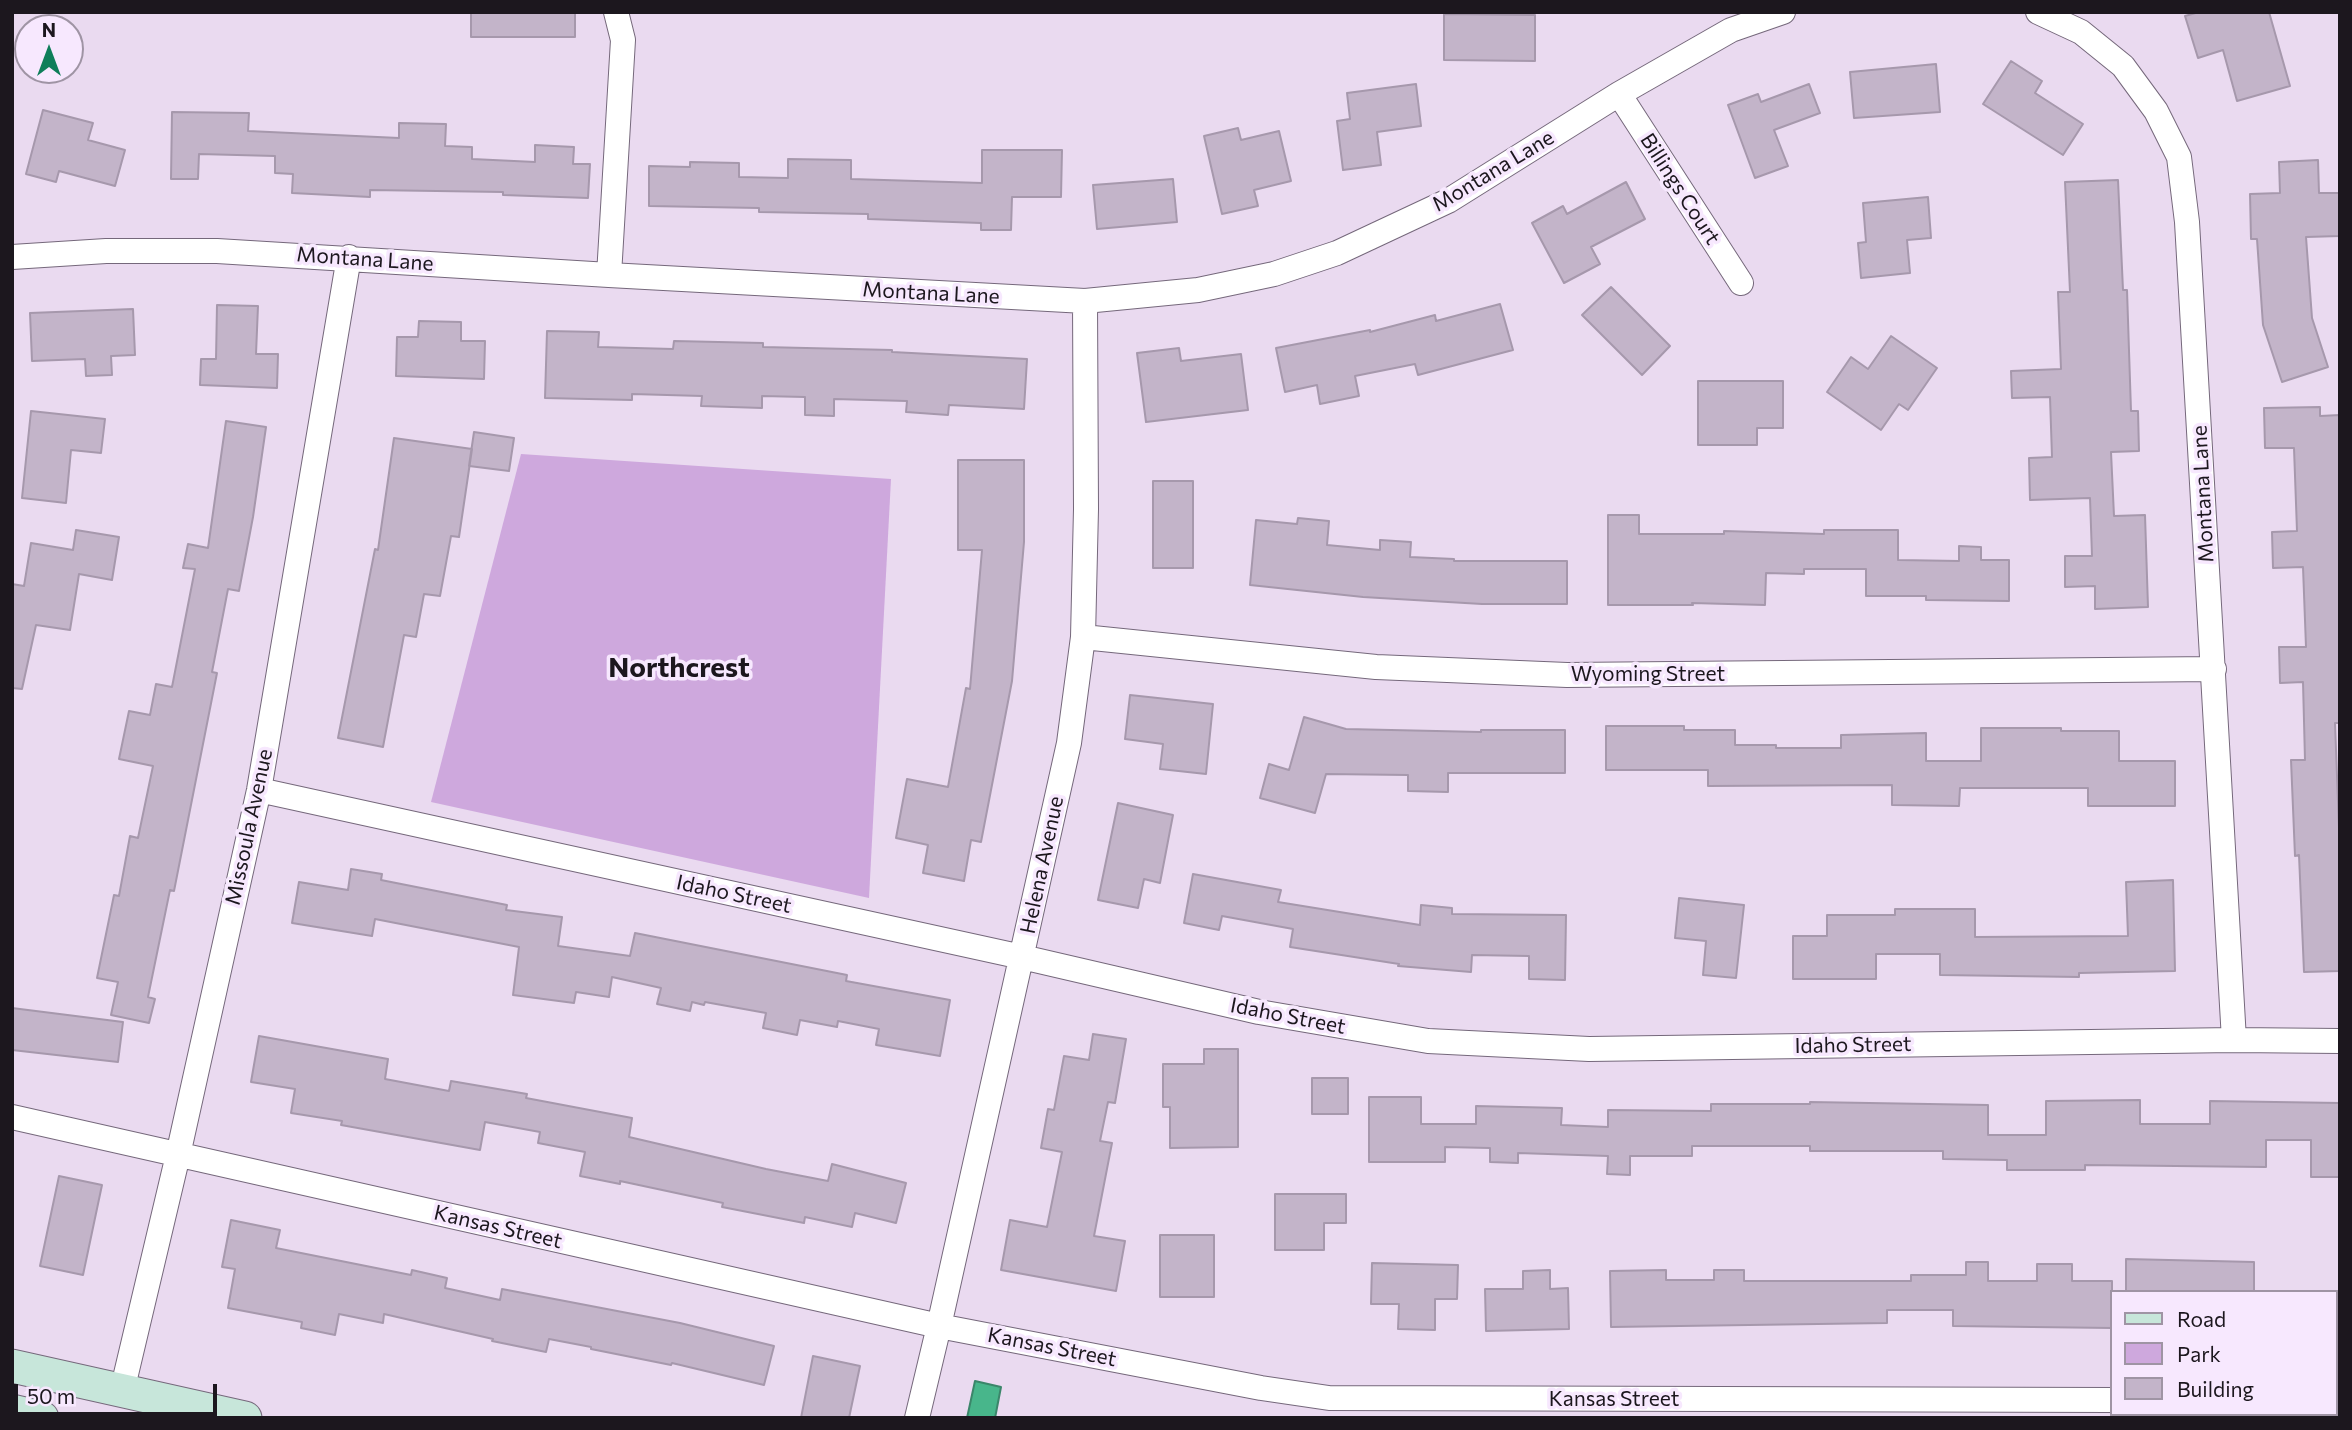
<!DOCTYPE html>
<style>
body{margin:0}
#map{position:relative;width:2352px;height:1430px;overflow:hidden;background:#eadaf0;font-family:Commissioner,sans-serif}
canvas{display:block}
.frame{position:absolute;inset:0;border:14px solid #1c171e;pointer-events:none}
.legend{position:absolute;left:2110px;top:1290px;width:228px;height:126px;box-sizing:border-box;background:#f7e8fe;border:2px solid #9f94a4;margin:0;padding:9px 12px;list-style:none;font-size:21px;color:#1c171e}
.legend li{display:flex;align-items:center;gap:14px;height:35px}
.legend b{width:35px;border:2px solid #9f94a4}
.north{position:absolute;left:14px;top:14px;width:70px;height:70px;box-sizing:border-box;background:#f7e8fe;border:2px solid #9f94a4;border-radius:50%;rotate:0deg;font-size:19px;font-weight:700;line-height:28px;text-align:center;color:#1c171e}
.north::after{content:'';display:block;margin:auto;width:24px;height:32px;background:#0f7e5a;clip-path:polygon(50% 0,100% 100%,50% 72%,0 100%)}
.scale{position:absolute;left:14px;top:1384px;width:203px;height:32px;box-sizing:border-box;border:4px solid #1c171e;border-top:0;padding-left:9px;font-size:21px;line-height:24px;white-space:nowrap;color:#1c171e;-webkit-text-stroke:5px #f7e8fe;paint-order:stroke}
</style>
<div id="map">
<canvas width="2352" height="1430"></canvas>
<div class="frame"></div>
<ul class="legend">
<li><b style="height:9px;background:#c7e6da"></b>Road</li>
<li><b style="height:19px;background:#cea8dd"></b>Park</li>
<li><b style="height:19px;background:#c3b4c9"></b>Building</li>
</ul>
<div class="north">N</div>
<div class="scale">50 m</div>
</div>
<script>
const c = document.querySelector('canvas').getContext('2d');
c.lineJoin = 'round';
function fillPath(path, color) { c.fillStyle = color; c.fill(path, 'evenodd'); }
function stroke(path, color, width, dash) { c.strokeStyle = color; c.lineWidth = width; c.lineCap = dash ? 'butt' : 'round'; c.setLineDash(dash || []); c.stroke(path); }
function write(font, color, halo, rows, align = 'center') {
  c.font = font + ' Commissioner,sans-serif'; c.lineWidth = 7; c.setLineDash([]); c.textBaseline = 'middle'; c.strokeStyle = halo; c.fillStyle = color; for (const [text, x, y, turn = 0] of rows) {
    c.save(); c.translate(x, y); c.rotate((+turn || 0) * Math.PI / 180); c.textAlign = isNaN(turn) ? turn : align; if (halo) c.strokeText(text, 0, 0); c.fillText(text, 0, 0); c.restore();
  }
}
fillPath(new Path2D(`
 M 521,454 L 891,479 L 869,898 L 431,802 Z`), '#cea8dd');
const water = new Path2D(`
 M 975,1381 L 1001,1387 L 995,1418 L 967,1418 Z`);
fillPath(water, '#48b68b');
stroke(water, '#3b866a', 2);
const building = new Path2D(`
 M 471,12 L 575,12 L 575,37 L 471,37 Z
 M 2199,12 L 2269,12 L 2290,86 L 2237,101 L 2223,50 L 2198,58 L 2185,16 Z
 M 1444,14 L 1535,15 L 1535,61 L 1444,60 Z
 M 2011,61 L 2042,81 L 2035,93 L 2083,124 L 2063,155 L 1983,104 Z
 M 1936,64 L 1940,112 L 1854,118 L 1850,72 Z
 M 1416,84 L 1421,126 L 1377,132 L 1381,165 L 1343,170 L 1337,121 L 1350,119 L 1347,93 Z
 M 1809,84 L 1820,113 L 1774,130 L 1788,166 L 1755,178 L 1728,105 L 1758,94 L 1761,102 Z
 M 43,110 L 93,123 L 88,140 L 125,150 L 115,186 L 59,171 L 56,182 L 26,174 Z
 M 172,112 L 249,113 L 248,131 L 399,138 L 399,123 L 446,124 L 445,146 L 472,147 L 472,159 L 535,162 L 535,145 L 574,147 L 573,164 L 590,164 L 588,198 L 503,195 L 503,192 L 370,190 L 370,197 L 292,193 L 293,174 L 275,173 L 275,156 L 199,154 L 198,179 L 171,179 Z
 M 1238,128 L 1241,140 L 1279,131 L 1291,181 L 1254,190 L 1258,206 L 1222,214 L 1204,136 Z
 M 982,150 L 1062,150 L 1061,197 L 1012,197 L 1011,230 L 981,230 L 981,223 L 868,219 L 868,214 L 759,212 L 759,208 L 649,206 L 649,166 L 690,167 L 690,162 L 739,163 L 739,177 L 788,178 L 788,159 L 851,160 L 851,179 L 982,183 Z
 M 2318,160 L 2319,193 L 2339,193 L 2340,236 L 2306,237 L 2312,318 L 2328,367 L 2282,382 L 2263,325 L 2257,239 L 2251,239 L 2250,194 L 2280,193 L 2279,162 Z
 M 1173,179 L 1177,222 L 1097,229 L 1093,185 Z
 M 2118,180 L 2123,290 L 2127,290 L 2131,411 L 2138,411 L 2139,451 L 2111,452 L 2114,516 L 2145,515 L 2148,607 L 2095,609 L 2095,586 L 2065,587 L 2065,556 L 2092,556 L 2090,498 L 2030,500 L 2029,458 L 2052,457 L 2050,397 L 2012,398 L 2011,371 L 2061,369 L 2058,292 L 2070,292 L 2065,182 Z
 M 1626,182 L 1645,219 L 1591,247 L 1600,264 L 1564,283 L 1532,223 L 1563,206 L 1567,214 Z
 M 1928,197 L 1931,238 L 1907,240 L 1910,273 L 1861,278 L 1858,243 L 1866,242 L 1863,203 Z
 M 1611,287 L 1670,346 L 1642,375 L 1582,315 Z
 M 1500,304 L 1513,350 L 1418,375 L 1415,364 L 1355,376 L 1359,396 L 1320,404 L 1317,385 L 1285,392 L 1276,348 L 1370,330 L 1370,332 L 1435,315 L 1436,321 Z
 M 217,305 L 258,306 L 256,354 L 278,354 L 277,388 L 200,385 L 201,359 L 216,359 Z
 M 133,309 L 135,355 L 111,356 L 112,375 L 86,376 L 85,359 L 32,361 L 30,313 Z
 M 419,321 L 461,322 L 461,341 L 485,341 L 484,379 L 396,376 L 397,337 L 418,337 Z
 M 547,331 L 599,332 L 598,347 L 673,349 L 674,341 L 763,343 L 763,347 L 892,350 L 892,352 L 1027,359 L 1024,409 L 949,405 L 948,415 L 906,412 L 907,401 L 834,399 L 834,416 L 805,415 L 805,397 L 762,396 L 762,408 L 701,406 L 702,396 L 632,394 L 632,400 L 545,398 Z
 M 1891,336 L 1937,368 L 1908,410 L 1899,404 L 1881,430 L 1827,392 L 1851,357 L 1868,369 Z
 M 1179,348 L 1181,361 L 1241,354 L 1248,410 L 1146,422 L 1137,353 Z
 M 1698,381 L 1783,381 L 1783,428 L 1757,428 L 1757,445 L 1698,445 Z
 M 2320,407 L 2320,416 L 2340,415 L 2340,723 L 2335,723 L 2340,854 L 2340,971 L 2304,972 L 2299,855 L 2295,856 L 2291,760 L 2305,760 L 2303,682 L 2280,683 L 2279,647 L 2306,647 L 2303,567 L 2273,568 L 2272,532 L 2297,531 L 2294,448 L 2265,448 L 2264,408 Z
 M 31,411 L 105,419 L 101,453 L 71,450 L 66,503 L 22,498 Z
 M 226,421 L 266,427 L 253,517 L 239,591 L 228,589 L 212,672 L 217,673 L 188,820 L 174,891 L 170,890 L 148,997 L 155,999 L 149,1023 L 111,1015 L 118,982 L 97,978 L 114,895 L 119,896 L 130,836 L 138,838 L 153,766 L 119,759 L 129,711 L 150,715 L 156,684 L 172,687 L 195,569 L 183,568 L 188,544 L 208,548 Z
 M 474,432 L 514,438 L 509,471 L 469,466 Z
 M 394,438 L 472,449 L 459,537 L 451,536 L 440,596 L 424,594 L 416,637 L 404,635 L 383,747 L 338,738 L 375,549 L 378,550 Z
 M 958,460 L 1024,460 L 1024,542 L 1012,681 L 981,842 L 971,840 L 964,881 L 923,873 L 928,845 L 896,838 L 907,779 L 948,787 L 966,688 L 970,689 L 982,550 L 958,550 Z
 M 1153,481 L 1193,481 L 1193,568 L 1153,568 Z
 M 1608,515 L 1639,515 L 1639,534 L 1724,534 L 1724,531 L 1824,534 L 1824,530 L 1898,530 L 1898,560 L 1959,561 L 1959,546 L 1981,547 L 1981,560 L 2009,560 L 2009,601 L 1926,600 L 1926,596 L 1866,596 L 1866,569 L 1804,569 L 1804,574 L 1766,573 L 1765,605 L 1692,603 L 1693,605 L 1608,605 Z
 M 1298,518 L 1329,521 L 1327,545 L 1380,550 L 1380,540 L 1411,542 L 1410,557 L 1454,559 L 1454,561 L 1567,561 L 1567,604 L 1482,604 L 1363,597 L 1250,585 L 1256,520 L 1297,524 Z
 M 76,530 L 119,537 L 112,580 L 79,574 L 70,630 L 36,625 L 22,689 L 12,688 L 12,584 L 24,586 L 31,543 L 73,550 Z
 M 1130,695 L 1213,704 L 1206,774 L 1160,769 L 1163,744 L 1125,739 Z
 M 1304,717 L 1346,729 L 1481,732 L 1481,730 L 1565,730 L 1565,773 L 1448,773 L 1448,792 L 1408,791 L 1408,775 L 1326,774 L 1315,813 L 1260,798 L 1269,764 L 1289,770 Z
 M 1606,726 L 1684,726 L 1684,730 L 1735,730 L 1735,745 L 1776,745 L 1776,748 L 1841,748 L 1841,735 L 1926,733 L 1926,761 L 1981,761 L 1981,728 L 2061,728 L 2061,731 L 2119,731 L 2119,761 L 2175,761 L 2175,806 L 2088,806 L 2088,788 L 1960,788 L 1959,806 L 1892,805 L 1892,785 L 1708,786 L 1708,770 L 1606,770 Z
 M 1118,803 L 1173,815 L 1160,883 L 1144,879 L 1138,908 L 1098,900 Z
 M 351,869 L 382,874 L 381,880 L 507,905 L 506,910 L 562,917 L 558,946 L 630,956 L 635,933 L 847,975 L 846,981 L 950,1000 L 940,1056 L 876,1045 L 879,1029 L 838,1021 L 837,1027 L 800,1020 L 797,1035 L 763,1028 L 766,1013 L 705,1002 L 704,1005 L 692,1002 L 690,1011 L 657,1004 L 661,988 L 612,977 L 609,997 L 576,992 L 574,1003 L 513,995 L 519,947 L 375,919 L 372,936 L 292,923 L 299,882 L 348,890 Z
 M 1193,874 L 1281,890 L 1278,902 L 1420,925 L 1421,905 L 1452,908 L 1452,914 L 1566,915 L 1565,980 L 1529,979 L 1529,956 L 1472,955 L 1471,972 L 1398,966 L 1399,964 L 1290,947 L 1293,929 L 1222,916 L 1219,930 L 1184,923 Z
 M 2173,880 L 2175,971 L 2079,973 L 2079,977 L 1940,975 L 1940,954 L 1876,954 L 1876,979 L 1793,979 L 1793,936 L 1827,936 L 1827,915 L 1895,915 L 1895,909 L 1975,909 L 1975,937 L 2128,936 L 2126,882 Z
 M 1679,898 L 1744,905 L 1736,978 L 1703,975 L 1706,941 L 1675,938 Z
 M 12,1008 L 123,1022 L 118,1062 L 12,1050 Z
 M 1093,1034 L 1126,1039 L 1115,1103 L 1108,1102 L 1100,1141 L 1112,1143 L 1094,1236 L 1125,1241 L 1116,1291 L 1001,1270 L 1010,1220 L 1047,1227 L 1062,1152 L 1041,1148 L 1048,1109 L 1054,1110 L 1064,1056 L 1089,1060 Z
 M 259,1036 L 388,1059 L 385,1079 L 449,1091 L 451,1081 L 527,1094 L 526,1098 L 632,1118 L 629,1137 L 766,1169 L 828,1181 L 832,1164 L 906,1183 L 896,1223 L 855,1213 L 852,1227 L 805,1217 L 804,1223 L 722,1207 L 723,1203 L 620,1181 L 620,1184 L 580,1176 L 585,1152 L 538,1143 L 540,1132 L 485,1122 L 480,1150 L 341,1125 L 342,1121 L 291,1113 L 295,1089 L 251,1082 Z
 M 1204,1049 L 1238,1049 L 1238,1147 L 1170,1148 L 1170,1107 L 1163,1107 L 1163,1064 L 1204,1064 Z
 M 1312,1078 L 1348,1078 L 1348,1114 L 1312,1114 Z
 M 1369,1097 L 1421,1097 L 1421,1124 L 1476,1124 L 1476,1106 L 1562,1108 L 1561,1125 L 1608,1127 L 1608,1110 L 1711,1111 L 1711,1104 L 1810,1104 L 1810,1102 L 1988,1105 L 1988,1135 L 2046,1135 L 2046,1101 L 2140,1100 L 2140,1124 L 2210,1124 L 2210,1101 L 2340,1103 L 2340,1177 L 2311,1177 L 2311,1140 L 2266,1140 L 2266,1167 L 2085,1165 L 2085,1170 L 2007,1170 L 2007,1160 L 1943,1159 L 1943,1151 L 1810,1151 L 1810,1146 L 1692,1146 L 1692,1156 L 1630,1156 L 1630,1175 L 1607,1174 L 1608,1156 L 1518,1153 L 1518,1163 L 1490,1162 L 1490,1148 L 1445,1147 L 1445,1162 L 1369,1162 Z
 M 59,1176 L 102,1185 L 83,1275 L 40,1266 Z
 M 1275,1194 L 1346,1194 L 1346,1223 L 1324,1223 L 1324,1250 L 1275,1250 Z
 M 231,1220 L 280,1230 L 276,1248 L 411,1275 L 412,1270 L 447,1278 L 445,1288 L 500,1300 L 502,1289 L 680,1323 L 774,1346 L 764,1385 L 672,1363 L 671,1365 L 591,1349 L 591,1347 L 549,1339 L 546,1352 L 492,1341 L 493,1339 L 384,1314 L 383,1323 L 339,1314 L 335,1335 L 301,1328 L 302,1322 L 228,1308 L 235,1269 L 222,1267 Z
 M 1160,1235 L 1214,1235 L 1214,1297 L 1160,1297 Z
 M 2126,1259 L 2254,1262 L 2254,1292 L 2126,1292 Z
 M 1966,1262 L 1988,1262 L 1988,1281 L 2037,1281 L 2037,1264 L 2072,1264 L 2072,1281 L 2112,1281 L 2112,1328 L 1953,1326 L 1953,1310 L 1887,1310 L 1887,1323 L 1611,1327 L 1610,1271 L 1666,1270 L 1666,1280 L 1714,1280 L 1714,1270 L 1744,1270 L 1744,1281 L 1911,1281 L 1911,1275 L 1966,1275 Z
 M 1372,1263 L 1458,1265 L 1457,1299 L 1435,1299 L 1435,1330 L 1398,1329 L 1399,1304 L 1371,1304 Z
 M 1550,1270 L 1550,1289 L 1568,1288 L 1569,1329 L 1486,1331 L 1485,1289 L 1523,1289 L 1523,1271 Z
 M 813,1356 L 860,1366 L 849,1418 L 801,1418 Z`);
fillPath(building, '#c3b4c9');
stroke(building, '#a698ac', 2);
const minor = new Path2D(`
 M 2038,12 L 2081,32 L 2123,66 L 2156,111 L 2179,157 L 2187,222 L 2234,1040
 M 1619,94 L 1741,283
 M 12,257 L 106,251 L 217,251 L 609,275 L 1085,301 L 1198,290 L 1274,274 L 1337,253 L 1448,201 L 1619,94 L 1731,30 L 1783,12
 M 609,275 L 623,40 L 616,12
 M 1083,637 L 1376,667 L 1567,675 L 2214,669
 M 259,790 L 1022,957 L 1259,1012 L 1428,1041 L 1589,1049 L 2234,1040 L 2340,1041
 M 12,1117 L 939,1326 L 1261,1388 L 1329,1398 L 2112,1400
 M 122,1391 L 178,1155 L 259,790 L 349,257
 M 2336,1401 L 2340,1401
 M 917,1418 L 939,1326 L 1069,743 L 1083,637 L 1086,509 L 1085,301`);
const secondary = new Path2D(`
 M 12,1366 L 245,1418
 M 12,1411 L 42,1418`);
stroke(minor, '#75687b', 26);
stroke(secondary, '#75687b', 35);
stroke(minor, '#fff', 24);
stroke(secondary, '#c7e6da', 33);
write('21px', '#1c171e', '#f7e8fe', [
 ["Montana Lane",1493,171,-31],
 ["Billings Court",1680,189,57],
 ["Montana Lane",365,259,4],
 ["Montana Lane",931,293,3],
 ["Montana Lane",2203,494,-93],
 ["Wyoming Street",1648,674],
 ["Missoula Avenue",249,827,-78],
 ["Helena Avenue",1042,865,-78],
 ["Idaho Street",734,894,12],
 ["Idaho Street",1288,1016,11],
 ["Idaho Street",1853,1045,-1],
 ["Kansas Street",498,1227,13],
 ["Kansas Street",1052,1347,11],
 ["Kansas Street",1614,1399]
]);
write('bold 28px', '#1c171e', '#f7e8fe', [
 ["Northcrest",679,668]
]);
</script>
